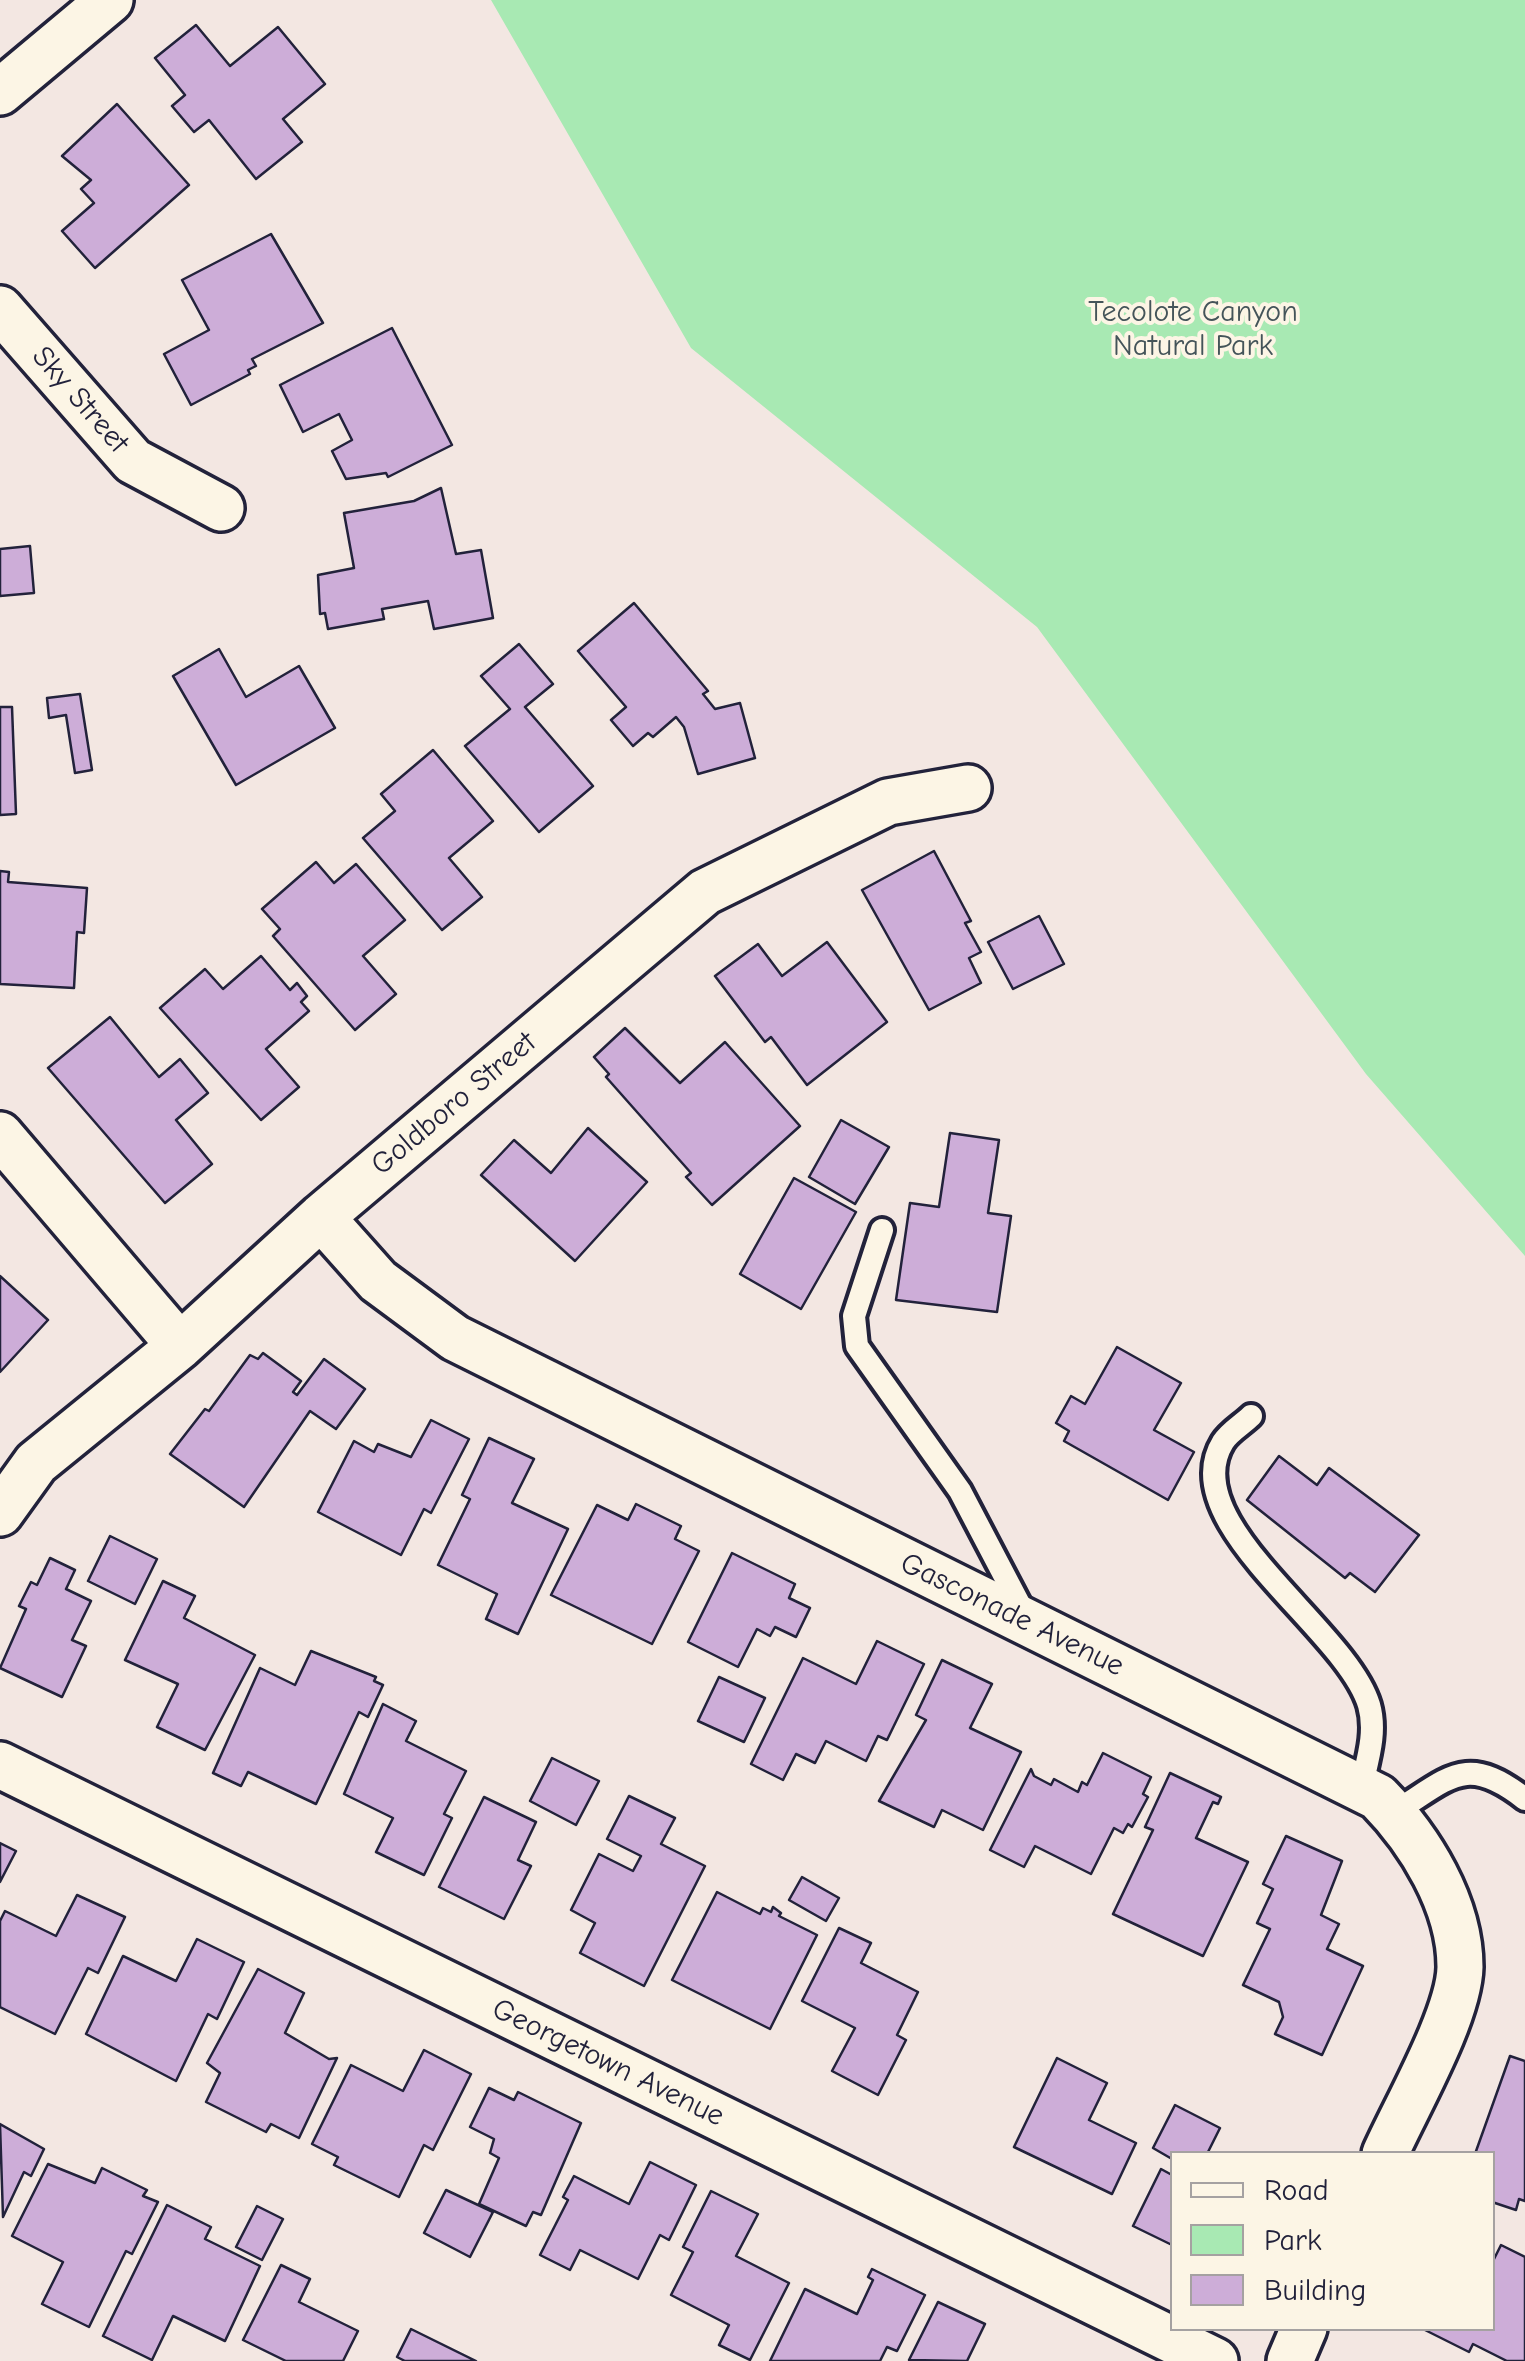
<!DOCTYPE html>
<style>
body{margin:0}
#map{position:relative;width:1525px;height:2361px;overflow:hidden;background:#f3e7e2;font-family:"Comic Neue",sans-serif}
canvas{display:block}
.legend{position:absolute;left:1170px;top:2151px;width:325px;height:180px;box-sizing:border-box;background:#fcf5e5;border:2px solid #a5a1a1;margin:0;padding:12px 18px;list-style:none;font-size:30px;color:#22223b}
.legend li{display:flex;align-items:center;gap:20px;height:50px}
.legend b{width:50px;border:2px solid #a5a1a1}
</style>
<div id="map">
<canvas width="1525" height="2361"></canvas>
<ul class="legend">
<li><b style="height:12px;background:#fcf5e5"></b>Road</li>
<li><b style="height:28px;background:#a8e9b3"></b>Park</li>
<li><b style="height:28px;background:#cdadd8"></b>Building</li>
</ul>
</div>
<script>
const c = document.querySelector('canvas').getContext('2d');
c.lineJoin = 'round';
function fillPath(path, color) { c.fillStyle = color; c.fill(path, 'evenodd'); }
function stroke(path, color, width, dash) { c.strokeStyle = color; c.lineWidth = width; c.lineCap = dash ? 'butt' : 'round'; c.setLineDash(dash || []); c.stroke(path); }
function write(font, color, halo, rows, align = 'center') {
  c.font = font + ' "Comic Neue",sans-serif'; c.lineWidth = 8; c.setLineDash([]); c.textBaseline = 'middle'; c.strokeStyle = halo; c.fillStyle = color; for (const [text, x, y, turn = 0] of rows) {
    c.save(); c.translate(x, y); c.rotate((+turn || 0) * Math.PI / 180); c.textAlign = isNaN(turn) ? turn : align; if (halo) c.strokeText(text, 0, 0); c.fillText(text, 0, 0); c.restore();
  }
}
fillPath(new Path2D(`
 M 491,0 L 1525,0 L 1525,1256 L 1366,1074 L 1037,627 L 691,348 Z`), '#a8e9b3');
const building = new Path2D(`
 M 196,25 L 230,66 L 278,27 L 325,84 L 283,119 L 302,142 L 256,179 L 209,120 L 194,132 L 172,106 L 185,95 L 155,58 Z
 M 117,104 L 189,185 L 95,268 L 62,231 L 94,203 L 81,189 L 91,180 L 62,156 Z
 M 271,234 L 323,323 L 252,359 L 256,366 L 248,370 L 250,374 L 191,405 L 164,354 L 209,330 L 182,280 Z
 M 392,328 L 452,445 L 388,477 L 386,473 L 346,479 L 332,451 L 352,440 L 339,414 L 303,432 L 280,385 Z
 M 441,488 L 456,554 L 481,550 L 493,618 L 434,629 L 428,601 L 382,609 L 384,619 L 328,629 L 325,613 L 320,614 L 318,575 L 354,568 L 344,513 L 414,501 Z
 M 30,546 L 34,593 L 0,596 L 0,549 Z
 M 634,603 L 708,691 L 703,694 L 715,709 L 740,703 L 755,758 L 698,774 L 684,727 L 676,717 L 653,737 L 648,733 L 633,746 L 611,720 L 626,707 L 578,651 Z
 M 519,644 L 553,684 L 525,707 L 593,786 L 539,832 L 465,746 L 510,709 L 481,676 Z
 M 219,649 L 246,697 L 299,666 L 335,728 L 236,785 L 173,676 Z
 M 80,694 L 92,770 L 75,773 L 66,715 L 49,718 L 47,698 Z
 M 0,707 L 12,707 L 16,814 L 0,815 Z
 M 433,750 L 493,821 L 449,858 L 482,897 L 442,930 L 363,838 L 395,811 L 381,794 Z
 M 934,851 L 971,921 L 965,923 L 981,952 L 969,958 L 981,983 L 929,1010 L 862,890 Z
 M 316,862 L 334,883 L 356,864 L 405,920 L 363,956 L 396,994 L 355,1030 L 273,936 L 280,929 L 262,909 Z
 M 0,871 L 9,872 L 8,882 L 87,888 L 84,933 L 77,932 L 74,988 L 0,984 Z
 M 1039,916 L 1064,964 L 1013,989 L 988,942 Z
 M 827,942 L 887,1022 L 807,1085 L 771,1037 L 765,1042 L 715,976 L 758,944 L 782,976 Z
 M 261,956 L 290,990 L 297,983 L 307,996 L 301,1002 L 309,1011 L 266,1049 L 299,1087 L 261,1120 L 160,1008 L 205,969 L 223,989 Z
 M 110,1017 L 159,1077 L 180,1059 L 208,1093 L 176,1120 L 212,1164 L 165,1203 L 48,1068 Z
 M 625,1028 L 680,1083 L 725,1042 L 800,1126 L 712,1205 L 686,1177 L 691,1173 L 606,1077 L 609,1074 L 594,1057 Z
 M 841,1120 L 889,1147 L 855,1204 L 809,1177 Z
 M 588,1128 L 647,1182 L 575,1261 L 481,1175 L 514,1140 L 551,1173 Z
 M 950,1133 L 999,1140 L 988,1213 L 1011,1216 L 997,1312 L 896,1300 L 910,1203 L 939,1207 Z
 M 794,1178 L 856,1212 L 801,1309 L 740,1274 Z
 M 0,1276 L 48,1320 L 0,1372 Z
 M 1117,1347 L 1181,1383 L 1154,1430 L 1194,1452 L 1168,1500 L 1064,1441 L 1069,1431 L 1056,1423 L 1071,1396 L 1085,1404 Z
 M 263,1353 L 301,1381 L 293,1392 L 297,1395 L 324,1359 L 365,1389 L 336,1429 L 310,1411 L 244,1507 L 170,1454 L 205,1409 L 209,1411 L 250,1355 L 258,1359 Z
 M 431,1420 L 469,1439 L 431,1513 L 424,1509 L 401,1555 L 318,1512 L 354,1441 L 374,1452 L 378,1444 L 411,1457 Z
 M 489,1438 L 534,1459 L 512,1503 L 568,1529 L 518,1634 L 486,1619 L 497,1594 L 438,1565 L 470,1499 L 462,1495 Z
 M 1279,1456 L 1317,1485 L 1329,1468 L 1419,1535 L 1375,1592 L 1350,1573 L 1345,1578 L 1247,1500 Z
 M 636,1504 L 681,1526 L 675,1539 L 699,1551 L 652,1644 L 551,1595 L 597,1505 L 628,1520 Z
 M 110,1536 L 157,1559 L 135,1604 L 88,1581 Z
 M 732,1553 L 795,1584 L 789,1598 L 810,1608 L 796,1637 L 775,1627 L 770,1636 L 757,1629 L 738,1667 L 688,1642 Z
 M 50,1558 L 75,1570 L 66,1589 L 91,1601 L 72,1640 L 86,1646 L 62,1697 L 0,1668 L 26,1609 L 19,1606 L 31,1582 L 37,1585 Z
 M 163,1581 L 195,1596 L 184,1618 L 255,1655 L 205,1750 L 157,1727 L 178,1684 L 125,1660 Z
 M 877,1641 L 924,1664 L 887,1740 L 878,1736 L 866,1761 L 826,1741 L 815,1763 L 796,1754 L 783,1780 L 751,1764 L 803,1658 L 856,1684 Z
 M 311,1651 L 376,1677 L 374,1681 L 383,1685 L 368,1717 L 359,1712 L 316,1804 L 248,1772 L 241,1786 L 213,1773 L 260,1668 L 295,1685 Z
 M 942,1660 L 992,1684 L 970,1728 L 1021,1752 L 983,1830 L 942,1810 L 934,1827 L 879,1801 L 926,1720 L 916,1715 Z
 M 719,1677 L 765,1698 L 744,1742 L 698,1721 Z
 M 383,1704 L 416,1721 L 406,1741 L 466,1771 L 444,1814 L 452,1818 L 424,1875 L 376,1852 L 393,1818 L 344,1794 Z
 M 1103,1753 L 1151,1777 L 1143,1794 L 1148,1797 L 1132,1827 L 1128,1824 L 1123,1833 L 1114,1828 L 1091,1874 L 1035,1846 L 1024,1867 L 990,1850 L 1031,1769 L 1034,1776 L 1051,1785 L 1054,1779 L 1078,1792 L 1082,1782 L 1087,1785 Z
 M 552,1758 L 599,1781 L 576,1825 L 530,1801 Z
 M 1170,1773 L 1221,1797 L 1218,1804 L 1213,1802 L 1196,1838 L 1248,1862 L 1203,1956 L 1113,1914 L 1153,1830 L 1145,1827 Z
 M 629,1796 L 675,1818 L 661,1844 L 705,1866 L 644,1986 L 580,1953 L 595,1923 L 571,1910 L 599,1854 L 633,1871 L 641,1856 L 607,1839 Z
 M 484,1797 L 536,1822 L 518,1860 L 531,1866 L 504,1919 L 439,1887 Z
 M 1286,1836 L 1342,1861 L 1321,1915 L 1339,1924 L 1327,1949 L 1363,1966 L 1322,2055 L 1275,2034 L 1283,2017 L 1279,2002 L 1243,1985 L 1270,1929 L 1257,1923 L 1273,1889 L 1263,1884 Z
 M 0,1843 L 16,1851 L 0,1882 Z
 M 802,1877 L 839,1898 L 826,1921 L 789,1900 Z
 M 717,1892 L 760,1914 L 763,1908 L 771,1912 L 773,1907 L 781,1913 L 779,1916 L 817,1935 L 770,2029 L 672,1980 Z
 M 77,1895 L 125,1917 L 98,1973 L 88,1968 L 55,2034 L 0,2007 L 0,1921 L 5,1911 L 56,1936 Z
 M 839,1928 L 871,1943 L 861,1963 L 918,1992 L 897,2035 L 906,2040 L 878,2095 L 832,2071 L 855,2028 L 802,2001 Z
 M 197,1939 L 244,1962 L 217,2019 L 208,2014 L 176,2081 L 86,2034 L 123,1956 L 176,1981 Z
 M 258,1969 L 304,1993 L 285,2033 L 329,2059 L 337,2058 L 299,2138 L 271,2124 L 266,2132 L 206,2102 L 220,2073 L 207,2063 Z
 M 424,2050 L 471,2074 L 433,2150 L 424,2145 L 399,2197 L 334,2165 L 338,2157 L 312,2144 L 351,2065 L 403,2091 Z
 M 1510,2056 L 1525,2061 L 1525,2201 L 1519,2199 L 1516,2210 L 1492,2202 L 1492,2154 L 1475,2154 Z
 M 1057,2058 L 1107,2083 L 1089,2120 L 1136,2143 L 1112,2194 L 1014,2147 Z
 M 489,2088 L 514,2100 L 518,2092 L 581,2123 L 541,2215 L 533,2212 L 526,2226 L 479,2204 L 499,2158 L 490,2153 L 494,2139 L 470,2127 Z
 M 1175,2105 L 1220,2128 L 1207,2154 L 1172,2154 L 1172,2159 L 1153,2148 Z
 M 0,2124 L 44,2149 L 31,2176 L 24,2172 L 3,2217 Z
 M 650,2162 L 696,2185 L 669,2240 L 660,2235 L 638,2279 L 580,2250 L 570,2270 L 540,2255 L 568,2200 L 563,2197 L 574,2176 L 629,2204 Z
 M 48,2164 L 95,2183 L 102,2168 L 147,2190 L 143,2196 L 158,2202 L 132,2254 L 126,2251 L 89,2327 L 42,2304 L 63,2262 L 12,2236 Z
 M 1161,2169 L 1172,2175 L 1172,2245 L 1133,2226 Z
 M 446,2190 L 493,2212 L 470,2257 L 424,2233 Z
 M 711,2191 L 758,2214 L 736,2256 L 789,2283 L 750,2360 L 719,2345 L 729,2325 L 671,2295 L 693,2252 L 683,2247 Z
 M 167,2205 L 211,2227 L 205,2239 L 260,2266 L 225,2341 L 173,2316 L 152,2360 L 103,2336 Z
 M 257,2206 L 283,2219 L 262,2260 L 236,2247 Z
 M 1501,2245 L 1525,2257 L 1525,2361 L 1507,2361 L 1473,2344 L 1469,2352 L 1421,2328 L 1492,2328 L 1492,2263 Z
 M 281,2265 L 310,2279 L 299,2302 L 358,2331 L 343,2361 L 286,2361 L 243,2340 Z
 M 872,2269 L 925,2295 L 897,2351 L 887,2347 L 880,2361 L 770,2361 L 805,2289 L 857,2314 L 873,2280 L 868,2277 Z
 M 938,2302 L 985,2324 L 967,2361 L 909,2360 Z
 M 411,2329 L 476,2361 L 405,2361 L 397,2357 Z`);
fillPath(building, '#cdadd8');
stroke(building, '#22223b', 2.5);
const lane = new Path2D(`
 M 882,1230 L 854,1316 L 857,1346 L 960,1491 L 1025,1615
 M 1251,1416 C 1243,1424 1229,1432 1223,1442 C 1173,1523 1346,1628 1369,1705 C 1377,1733 1367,1761 1361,1789
 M 1393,1813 C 1449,1779 1465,1752 1525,1799`);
const street = new Path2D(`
 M 0,92 L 110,0
 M 0,309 L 133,461 L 221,508
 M 0,1135 L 180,1346
 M 321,1217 L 378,1281 L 455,1338 L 1378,1797 C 1420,1840 1460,1904 1460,1967 C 1459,2016 1406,2107 1385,2154
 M 0,1513 L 36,1463 L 180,1346 L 321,1217 L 705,892 L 888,802 L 968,788
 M 0,1765 L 1215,2361
 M 1290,2361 L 1304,2328`);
stroke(lane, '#22223b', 30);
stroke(street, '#22223b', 52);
stroke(lane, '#fcf5e5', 22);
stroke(street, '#fcf5e5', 45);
write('30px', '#445459', '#fcf5e5', [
 ["Tecolote Canyon",1193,313],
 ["Natural Park",1193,347]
]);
write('30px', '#22223b', '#fcf5e5', [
 ["Sky Street",80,400,49],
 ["Goldboro Street",454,1104,-40],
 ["Gasconade Avenue",1012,1615,26],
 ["Georgetown Avenue",608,2063,26]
]);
</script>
